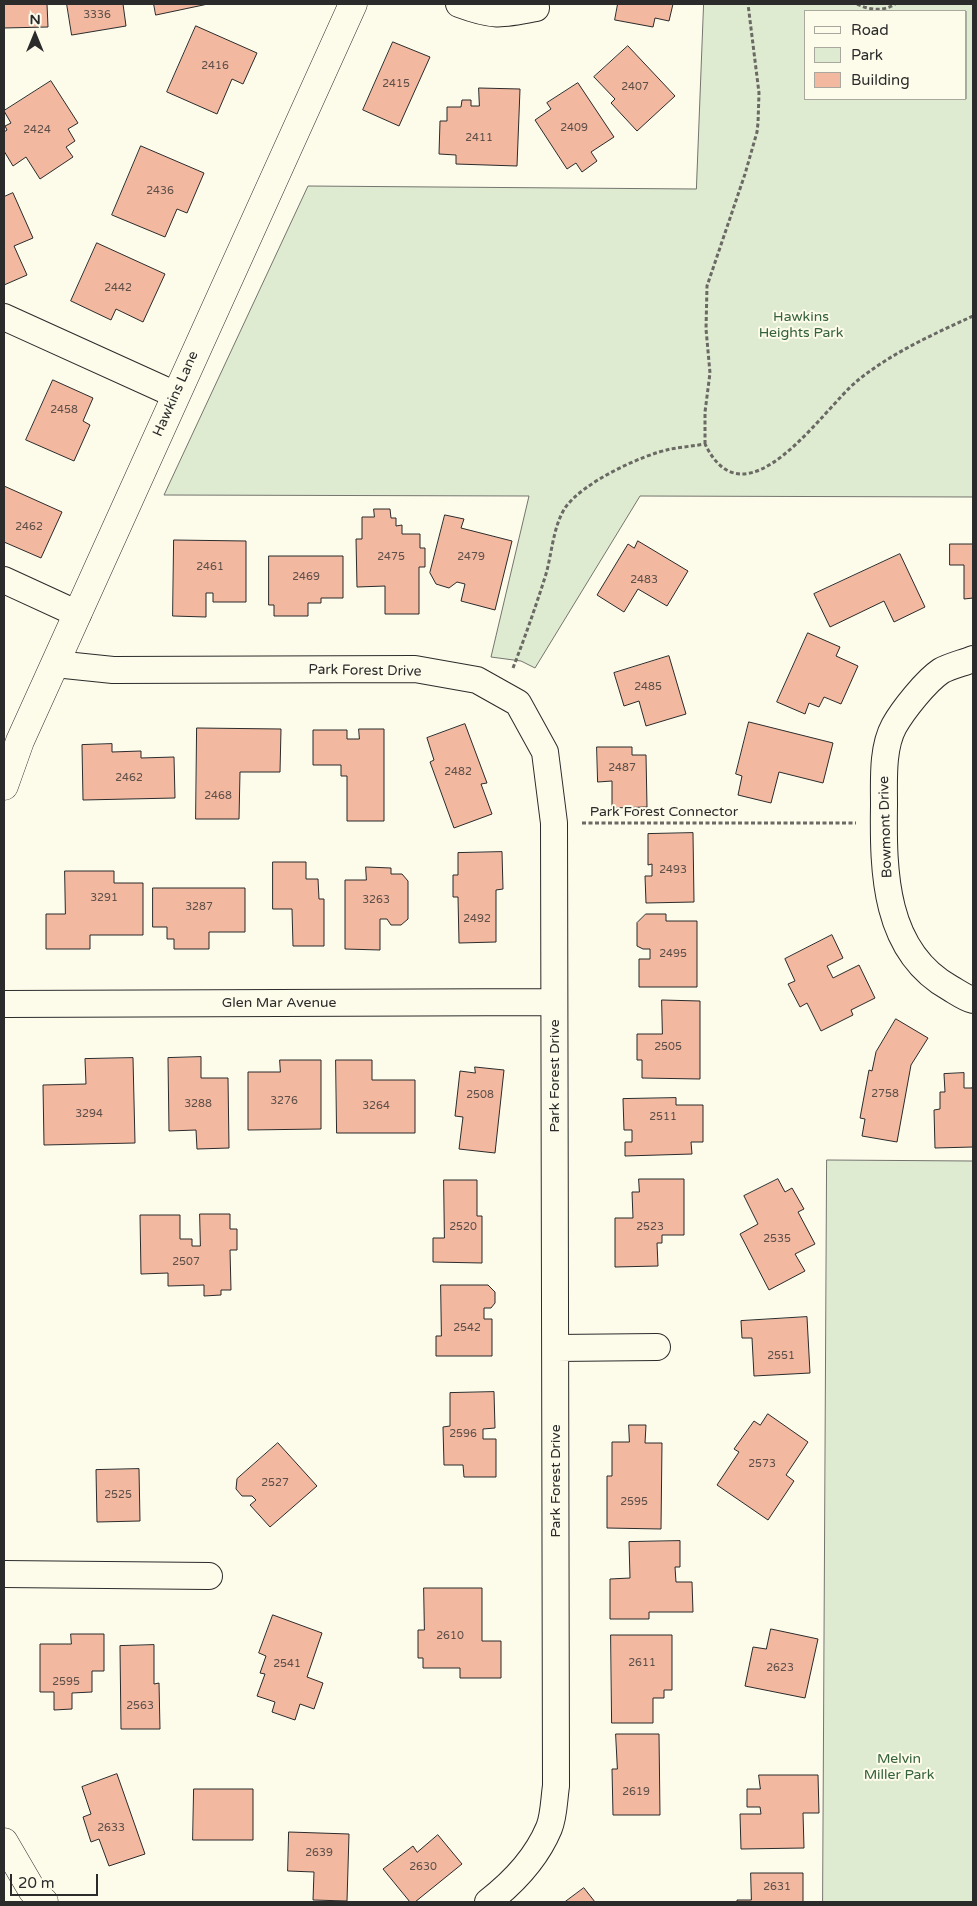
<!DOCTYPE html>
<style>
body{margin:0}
#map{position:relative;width:977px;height:1906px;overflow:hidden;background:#fdfbea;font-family:"Varela Round",sans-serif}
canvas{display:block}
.frame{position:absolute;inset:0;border:5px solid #2b2b2b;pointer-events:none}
.legend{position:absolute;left:804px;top:10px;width:162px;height:90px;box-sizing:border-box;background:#fdfbea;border:1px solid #a9a89e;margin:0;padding:6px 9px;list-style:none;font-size:15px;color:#2b2b2b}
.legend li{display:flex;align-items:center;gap:10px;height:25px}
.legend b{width:25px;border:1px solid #a9a89e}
.north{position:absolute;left:10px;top:10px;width:50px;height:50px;-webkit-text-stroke:4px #fdfbea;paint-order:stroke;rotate:0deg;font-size:14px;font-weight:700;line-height:20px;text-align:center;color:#2b2b2b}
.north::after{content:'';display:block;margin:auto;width:18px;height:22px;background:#2b2b2b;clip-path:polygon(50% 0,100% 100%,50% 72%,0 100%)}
.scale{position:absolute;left:10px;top:1874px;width:88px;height:22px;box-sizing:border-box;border:2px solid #2b2b2b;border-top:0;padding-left:6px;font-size:15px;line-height:18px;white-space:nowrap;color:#2b2b2b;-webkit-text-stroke:4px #fdfbea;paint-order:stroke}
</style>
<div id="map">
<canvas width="977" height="1906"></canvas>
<div class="frame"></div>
<ul class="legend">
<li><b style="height:6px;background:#fdfbea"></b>Road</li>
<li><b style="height:14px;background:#deebd1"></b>Park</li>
<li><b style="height:14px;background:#f2b8a0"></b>Building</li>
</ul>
<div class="north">N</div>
<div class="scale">20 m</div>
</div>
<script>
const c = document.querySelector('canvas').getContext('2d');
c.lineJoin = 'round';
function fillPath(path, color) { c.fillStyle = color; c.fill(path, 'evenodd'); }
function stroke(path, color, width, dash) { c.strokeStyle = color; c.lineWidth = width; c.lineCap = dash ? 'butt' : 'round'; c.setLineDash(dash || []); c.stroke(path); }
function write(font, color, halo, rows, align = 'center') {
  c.font = font + ' "Varela Round",sans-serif'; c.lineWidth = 4; c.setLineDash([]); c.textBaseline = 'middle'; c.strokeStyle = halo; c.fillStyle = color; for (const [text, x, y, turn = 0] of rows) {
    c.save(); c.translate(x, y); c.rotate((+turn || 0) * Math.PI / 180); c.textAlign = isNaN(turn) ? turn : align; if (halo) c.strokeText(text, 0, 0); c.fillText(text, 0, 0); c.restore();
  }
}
const green = new Path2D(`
 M 704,4 L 973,4 L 973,497 L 640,496 L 535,668 L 521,661 L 491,657 L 529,496 L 164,495 L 308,186 L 696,189 ZM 806,11 L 966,11 L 966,99 L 806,99 Z
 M 827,1160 L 973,1161 L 973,1902 L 823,1902 Z`);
fillPath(green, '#deebd1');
stroke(green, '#74746e', 1);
const building = new Path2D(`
 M 4,4 L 47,4 L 48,27 L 4,28 Z
 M 67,4 L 123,4 L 126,26 L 72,35 Z
 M 154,4 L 208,4 L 156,15 Z
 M 618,4 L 673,4 L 669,21 L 655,18 L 653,27 L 615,20 Z
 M 196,26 L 257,53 L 243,84 L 232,79 L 217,114 L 167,92 Z
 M 393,42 L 430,57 L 399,126 L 363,110 Z
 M 628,46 L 675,96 L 637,131 L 611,103 L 615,99 L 594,77 Z
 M 51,81 L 78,123 L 68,129 L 75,141 L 66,147 L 73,157 L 40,179 L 26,157 L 13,166 L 4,151 L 4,132 L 7,130 L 5,126 L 11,123 L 4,111 Z
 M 578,83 L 614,137 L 591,152 L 597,161 L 582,172 L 576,163 L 567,169 L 535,120 L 551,109 L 547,103 Z
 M 479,88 L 520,89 L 517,166 L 456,164 L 456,155 L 439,154 L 440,121 L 447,121 L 447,107 L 461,107 L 462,100 L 471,100 L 471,106 L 479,106 Z
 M 141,146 L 204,173 L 187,213 L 177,209 L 165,237 L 112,215 Z
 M 13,193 L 33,238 L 14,246 L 27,275 L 4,285 L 4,197 Z
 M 97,243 L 165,274 L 143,322 L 116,309 L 111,320 L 71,301 Z
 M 53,380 L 93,398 L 83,421 L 90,425 L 74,461 L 26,440 Z
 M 4,486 L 62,512 L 41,558 L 4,542 Z
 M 374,509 L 390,509 L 391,518 L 396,518 L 396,526 L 402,525 L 402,534 L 420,534 L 420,548 L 425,548 L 425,567 L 419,567 L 419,614 L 385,614 L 385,586 L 357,587 L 356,539 L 362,539 L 362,517 L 374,517 Z
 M 445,515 L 464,519 L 461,528 L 512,541 L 495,610 L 461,601 L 465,584 L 457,582 L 449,588 L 436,584 L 430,573 Z
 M 174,540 L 246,541 L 246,602 L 213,602 L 213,593 L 206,593 L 206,617 L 173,616 Z
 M 638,541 L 688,571 L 667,606 L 638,589 L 624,612 L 597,595 L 628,544 L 634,548 Z
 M 950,544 L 973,544 L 973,598 L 964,599 L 964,565 L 950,565 Z
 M 900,554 L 925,607 L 894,622 L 884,601 L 830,627 L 814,594 Z
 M 269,556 L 343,556 L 343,598 L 321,598 L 321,603 L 308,603 L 308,616 L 274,616 L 274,605 L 269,605 Z
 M 808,633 L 840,647 L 836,656 L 858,666 L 841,704 L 824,697 L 819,707 L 809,703 L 805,714 L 777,702 Z
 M 669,656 L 686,714 L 646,726 L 639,701 L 624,706 L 614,673 Z
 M 749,722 L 833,743 L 823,783 L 779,772 L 771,803 L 738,795 L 742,776 L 736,774 Z
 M 465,724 L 487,783 L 481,784 L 492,814 L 454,828 L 430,762 L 434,760 L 427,738 Z
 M 197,728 L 281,729 L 280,772 L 240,772 L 239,819 L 196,819 Z
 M 359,729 L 384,729 L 384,821 L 347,821 L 347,776 L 341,776 L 341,765 L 313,765 L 313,730 L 347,730 L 347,739 L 359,739 Z
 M 112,744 L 112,752 L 141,751 L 141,758 L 174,757 L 175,798 L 83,800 L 82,745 Z
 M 597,747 L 632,747 L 632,755 L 646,755 L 647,807 L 612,808 L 612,781 L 598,782 Z
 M 693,833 L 694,902 L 646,903 L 645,876 L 652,876 L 652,864 L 648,865 L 648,834 Z
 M 502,852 L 503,889 L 496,890 L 496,942 L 459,943 L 458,897 L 453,897 L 453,875 L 458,875 L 458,853 Z
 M 273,862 L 306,862 L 306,879 L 318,879 L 319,899 L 324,899 L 324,946 L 293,946 L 292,909 L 273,909 Z
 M 366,867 L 391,868 L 391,874 L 402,874 L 408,881 L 408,919 L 401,925 L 391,925 L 387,919 L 380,919 L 380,950 L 345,949 L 345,880 L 366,880 Z
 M 65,871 L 114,871 L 114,883 L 143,883 L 143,935 L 90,935 L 90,949 L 46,949 L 46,914 L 65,914 Z
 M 153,888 L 245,888 L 245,932 L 209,932 L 209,949 L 174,949 L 174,939 L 167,939 L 167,927 L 153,927 Z
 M 646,914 L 666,914 L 666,921 L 697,921 L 697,987 L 639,987 L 639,959 L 650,959 L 650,949 L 643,949 L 637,946 L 637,923 Z
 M 832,935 L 843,958 L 827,966 L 833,978 L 859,965 L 875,998 L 851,1010 L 853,1015 L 821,1031 L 807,1003 L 800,1007 L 788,984 L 795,981 L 785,959 Z
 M 662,1000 L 700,1001 L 700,1079 L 642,1078 L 642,1060 L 637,1060 L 637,1034 L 662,1034 Z
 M 896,1019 L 928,1038 L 911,1065 L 897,1142 L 862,1136 L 865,1119 L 860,1118 L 869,1070 L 872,1071 L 876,1052 Z
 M 201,1057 L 201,1078 L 228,1078 L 229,1148 L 197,1149 L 196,1130 L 169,1131 L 168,1058 Z
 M 133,1058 L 135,1143 L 44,1145 L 43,1085 L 86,1084 L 85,1059 Z
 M 280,1060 L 321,1060 L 321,1129 L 248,1130 L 248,1072 L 280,1072 Z
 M 336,1060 L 372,1060 L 372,1080 L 415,1080 L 415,1133 L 337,1133 Z
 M 475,1067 L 504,1070 L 495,1153 L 459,1149 L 463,1117 L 455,1116 L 460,1071 L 475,1073 Z
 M 964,1073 L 964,1088 L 972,1088 L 973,1085 L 973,1147 L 935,1148 L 934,1110 L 940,1109 L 940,1092 L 945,1092 L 944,1074 Z
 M 676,1098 L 676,1105 L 703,1105 L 703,1142 L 691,1142 L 692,1154 L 625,1156 L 625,1142 L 632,1142 L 632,1130 L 624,1130 L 623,1099 Z
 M 639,1179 L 684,1179 L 684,1235 L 662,1235 L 662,1243 L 657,1243 L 658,1266 L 615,1267 L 615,1218 L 633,1218 L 632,1192 L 639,1192 Z
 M 778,1179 L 785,1192 L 792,1188 L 804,1209 L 798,1212 L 815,1244 L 795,1254 L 805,1271 L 769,1290 L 740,1234 L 758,1224 L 744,1196 Z
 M 444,1180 L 477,1180 L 477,1216 L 482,1216 L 482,1263 L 433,1262 L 433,1238 L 444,1238 Z
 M 200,1214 L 230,1214 L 230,1229 L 237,1229 L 237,1250 L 230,1250 L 231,1290 L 221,1290 L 221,1295 L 204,1296 L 204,1285 L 168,1286 L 168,1273 L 141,1274 L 140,1215 L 180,1215 L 180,1239 L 192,1239 L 192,1246 L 200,1246 Z
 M 441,1285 L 488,1285 L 495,1292 L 495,1303 L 491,1308 L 484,1308 L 484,1319 L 492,1319 L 492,1356 L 436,1356 L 436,1336 L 441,1336 Z
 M 807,1317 L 810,1373 L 754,1376 L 752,1338 L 742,1338 L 741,1321 Z
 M 494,1392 L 495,1428 L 483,1429 L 483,1439 L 496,1439 L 496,1477 L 464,1477 L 463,1465 L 444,1465 L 443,1427 L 450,1426 L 450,1393 Z
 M 768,1414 L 808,1442 L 786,1475 L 794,1481 L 768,1520 L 717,1485 L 739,1452 L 734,1449 L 754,1421 L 760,1425 Z
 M 629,1425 L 646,1425 L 645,1443 L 662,1443 L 661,1529 L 607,1528 L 607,1476 L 612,1476 L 612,1442 L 629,1442 Z
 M 278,1443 L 317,1486 L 270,1527 L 250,1505 L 256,1500 L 252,1496 L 242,1496 L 236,1489 L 237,1479 Z
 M 139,1469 L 140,1521 L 97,1522 L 96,1470 Z
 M 680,1541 L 680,1567 L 675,1567 L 676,1582 L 692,1582 L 693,1612 L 649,1612 L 649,1619 L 610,1619 L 610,1579 L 630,1578 L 629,1542 Z
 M 424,1588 L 482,1588 L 482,1641 L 501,1641 L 501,1678 L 460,1678 L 460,1668 L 423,1668 L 423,1658 L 418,1658 L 418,1630 L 424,1630 Z
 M 273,1615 L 322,1633 L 307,1677 L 323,1683 L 314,1709 L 300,1704 L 295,1720 L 272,1712 L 275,1702 L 257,1696 L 265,1674 L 260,1673 L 266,1656 L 259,1653 Z
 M 771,1629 L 818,1639 L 805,1698 L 745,1686 L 753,1647 L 766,1649 Z
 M 71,1634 L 104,1634 L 104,1671 L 92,1671 L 92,1692 L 72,1693 L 72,1709 L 54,1710 L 54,1692 L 40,1692 L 40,1644 L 71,1644 Z
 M 611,1635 L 672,1635 L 672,1690 L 664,1690 L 664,1698 L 653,1698 L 653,1723 L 612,1723 Z
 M 154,1645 L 154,1684 L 159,1683 L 160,1729 L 121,1729 L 120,1646 Z
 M 616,1734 L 659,1734 L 660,1815 L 613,1815 L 612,1769 L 617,1769 Z
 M 117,1774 L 145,1854 L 109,1866 L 99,1839 L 91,1842 L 83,1817 L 91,1814 L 82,1787 Z
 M 759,1775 L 818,1775 L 819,1813 L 803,1813 L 804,1848 L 741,1849 L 740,1814 L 761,1814 L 760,1807 L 747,1807 L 747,1789 L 760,1789 Z
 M 194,1789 L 253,1789 L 253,1840 L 193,1840 Z
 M 289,1832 L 349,1834 L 347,1901 L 313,1900 L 314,1872 L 288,1871 Z
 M 438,1835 L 462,1864 L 415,1902 L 410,1902 L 383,1869 L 413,1846 L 417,1852 Z
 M 751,1873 L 803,1873 L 803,1902 L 737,1902 L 737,1900 L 751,1900 Z
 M 584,1888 L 595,1902 L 565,1902 Z`);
fillPath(building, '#f2b8a0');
stroke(building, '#2b2b2b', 1);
const street = new Path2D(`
 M 459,4 C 494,17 501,15 536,8
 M 4,317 L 176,395
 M 4,580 L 78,614
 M 973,659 C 963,663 950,666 941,671 C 926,681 903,710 894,726 C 882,748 884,780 884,805 C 883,872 884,951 950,988 C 957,992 965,998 973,1000
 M 55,664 L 113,670 L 415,669 L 477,680 L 518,703 L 545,752 L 554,823 L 556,1786 C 554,1799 554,1816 549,1828 C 536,1859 514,1882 488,1902
 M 4,1004 L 554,1002
 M 556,1348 L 657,1347
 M 4,1574 L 209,1576`);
const secondary = new Path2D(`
 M 4,786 L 20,741 L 353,4
 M 4,1842 L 32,1890 L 44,1902`);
stroke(street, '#2b2b2b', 28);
stroke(secondary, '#2b2b2b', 29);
stroke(new Path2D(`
 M 857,4 C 869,10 883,12 895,4
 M 705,444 L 705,412 L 710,373 L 706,329 L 707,286 L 745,174 L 757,132 L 758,123 L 759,93 L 748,4
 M 513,668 C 525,637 536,606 546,574 C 552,553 553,527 565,508 C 582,483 641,455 671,449 C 682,447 693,446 705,444 C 746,529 823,409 857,381 C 891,353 934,334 973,316
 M 582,823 L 856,823`), '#6a6964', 3, [4, 2.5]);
stroke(street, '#fdfbea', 26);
stroke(secondary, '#fdfbea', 28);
write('11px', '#5d4e48', null, [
 ["3336",97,15],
 ["2416",215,66],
 ["2415",396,84],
 ["2407",635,87],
 ["2409",574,128],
 ["2424",37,130],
 ["2411",479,138],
 ["2436",160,191],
 ["2442",118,288],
 ["2458",64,410],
 ["2462",29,527],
 ["2475",391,557],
 ["2479",471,557],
 ["2461",210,567],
 ["2469",306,577],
 ["2483",644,580],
 ["2485",648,687],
 ["2487",622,768],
 ["2482",458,772],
 ["2462",129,778],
 ["2468",218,796],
 ["2493",673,870],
 ["3291",104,898],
 ["3263",376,900],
 ["3287",199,907],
 ["2492",477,919],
 ["2495",673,954],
 ["2505",668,1047],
 ["2758",885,1094],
 ["2508",480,1095],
 ["3276",284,1101],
 ["3288",198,1104],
 ["3264",376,1106],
 ["3294",89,1114],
 ["2511",663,1117],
 ["2520",463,1227],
 ["2523",650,1227],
 ["2535",777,1239],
 ["2507",186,1262],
 ["2542",467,1328],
 ["2551",781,1356],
 ["2596",463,1434],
 ["2573",762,1464],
 ["2527",275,1483],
 ["2525",118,1495],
 ["2595",634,1502],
 ["2610",450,1636],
 ["2611",642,1663],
 ["2541",287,1664],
 ["2623",780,1668],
 ["2595",66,1682],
 ["2563",140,1706],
 ["2619",636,1792],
 ["2633",111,1828],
 ["2639",319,1853],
 ["2630",423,1867],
 ["2631",777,1887]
]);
write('14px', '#34623c', '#fdfbea', [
 ["Hawkins",801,317],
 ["Heights Park",801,333],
 ["Melvin",899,1759],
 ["Miller Park",899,1775]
]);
write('14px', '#2b2b2b', '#fdfbea', [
 ["Hawkins Lane",176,394,-66],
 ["Park Forest Drive",365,671,1],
 ["Park Forest Connector",664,812],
 ["Bowmont Drive",886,827,-92],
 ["Glen Mar Avenue",279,1003],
 ["Park Forest Drive",555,1076,-90],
 ["Park Forest Drive",556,1481,-90]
]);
</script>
